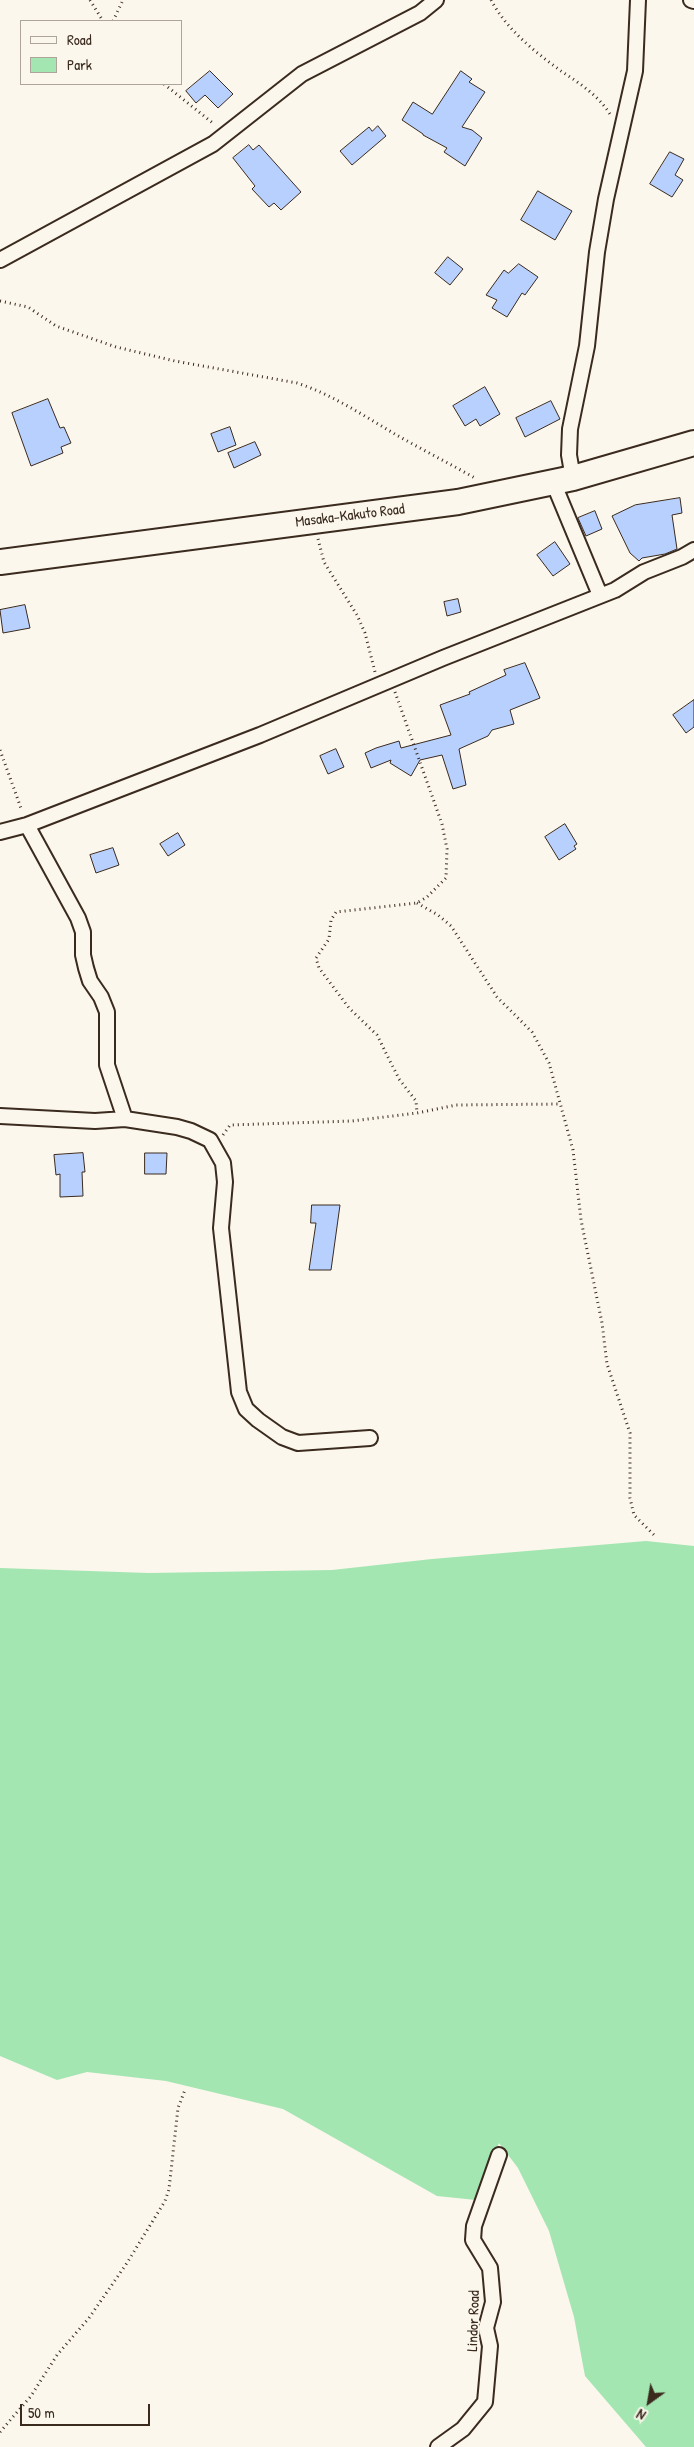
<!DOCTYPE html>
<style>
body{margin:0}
#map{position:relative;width:694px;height:2447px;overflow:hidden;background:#fbf7ec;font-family:"Patrick Hand",sans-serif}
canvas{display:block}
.legend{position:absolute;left:20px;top:20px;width:162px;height:65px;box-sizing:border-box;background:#fbf7ec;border:1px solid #aea59a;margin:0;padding:6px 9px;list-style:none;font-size:15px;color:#3b2a1e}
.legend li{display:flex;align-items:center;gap:10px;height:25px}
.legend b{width:25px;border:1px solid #aea59a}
.north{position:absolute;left:624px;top:2377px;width:50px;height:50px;-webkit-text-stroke:4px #fbf7ec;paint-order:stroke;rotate:212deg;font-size:14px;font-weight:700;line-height:20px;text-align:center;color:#3b2a1e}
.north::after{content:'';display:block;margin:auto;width:18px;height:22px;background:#3b2a1e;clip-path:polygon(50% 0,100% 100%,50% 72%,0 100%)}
.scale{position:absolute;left:20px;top:2404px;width:130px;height:22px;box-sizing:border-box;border:2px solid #3b2a1e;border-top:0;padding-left:6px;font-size:15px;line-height:18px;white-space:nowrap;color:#3b2a1e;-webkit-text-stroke:4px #fbf7ec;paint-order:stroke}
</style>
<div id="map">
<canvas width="694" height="2447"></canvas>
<ul class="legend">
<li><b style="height:6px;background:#fbf7ec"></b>Road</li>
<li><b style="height:14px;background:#a3e6b1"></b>Park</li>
</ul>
<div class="north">N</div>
<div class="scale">50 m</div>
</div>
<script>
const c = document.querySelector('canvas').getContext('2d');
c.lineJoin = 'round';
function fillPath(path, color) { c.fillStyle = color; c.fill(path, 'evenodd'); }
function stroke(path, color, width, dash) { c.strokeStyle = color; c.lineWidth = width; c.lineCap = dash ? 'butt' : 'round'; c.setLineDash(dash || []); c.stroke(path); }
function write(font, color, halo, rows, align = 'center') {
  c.font = font + ' "Patrick Hand",sans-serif'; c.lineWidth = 4; c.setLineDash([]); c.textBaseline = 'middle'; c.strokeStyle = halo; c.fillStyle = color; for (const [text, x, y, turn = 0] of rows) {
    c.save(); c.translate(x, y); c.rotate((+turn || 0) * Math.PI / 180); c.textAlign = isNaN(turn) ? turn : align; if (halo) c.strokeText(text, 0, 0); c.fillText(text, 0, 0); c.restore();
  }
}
fillPath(new Path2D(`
 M 646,1541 L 694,1546 L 694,2447 L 646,2447 L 585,2376 L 574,2317 L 549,2231 L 518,2168 L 499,2143 L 476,2200 L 437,2196 L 283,2109 L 166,2081 L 87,2072 L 57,2080 L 0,2056 L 0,1568 L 149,1573 L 332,1570 L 432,1559 Z`), '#a3e6b1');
const building = new Path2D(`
 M 210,71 L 233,94 L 218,108 L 205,95 L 196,103 L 186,91 Z
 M 461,71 L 472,79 L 469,82 L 485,92 L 462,127 L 472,130 L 482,138 L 465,166 L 444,152 L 447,148 L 423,135 L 423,134 L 402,120 L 413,102 L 432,114 Z
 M 378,126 L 386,136 L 352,165 L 340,151 L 369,127 L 372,131 Z
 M 249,145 L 253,150 L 259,145 L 301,192 L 281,210 L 274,203 L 269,207 L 252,189 L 255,186 L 233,158 Z
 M 670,152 L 684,159 L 675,175 L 683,180 L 672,197 L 650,184 Z
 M 538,191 L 572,211 L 555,240 L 521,220 Z
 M 448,257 L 463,269 L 450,285 L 435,273 Z
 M 519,264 L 538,277 L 525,295 L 522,293 L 507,317 L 492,308 L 497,300 L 486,295 L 504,270 L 508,273 Z
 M 485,387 L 500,414 L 480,426 L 476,419 L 465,426 L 453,406 Z
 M 48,399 L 60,428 L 64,427 L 71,443 L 61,447 L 63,453 L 31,466 L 12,413 Z
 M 551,401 L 560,419 L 525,437 L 516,418 Z
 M 230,427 L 236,445 L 218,452 L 211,434 Z
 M 255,442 L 261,455 L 234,468 L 228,453 Z
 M 680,498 L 682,513 L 672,515 L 677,549 L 665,554 L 642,558 L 639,561 L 630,553 L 612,516 L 635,505 Z
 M 595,511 L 602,529 L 586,536 L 578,518 Z
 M 555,542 L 570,564 L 553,576 L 537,555 Z
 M 458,599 L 461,612 L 447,616 L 444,602 Z
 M 25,605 L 30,628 L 3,633 L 0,610 Z
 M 525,663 L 540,698 L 510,710 L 514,724 L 492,730 L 488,736 L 459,749 L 466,785 L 453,789 L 442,755 L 420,760 L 411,776 L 390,763 L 391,760 L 371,768 L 365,753 L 376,748 L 399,741 L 401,748 L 451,735 L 440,705 L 470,694 L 469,692 L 506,675 L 504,670 Z
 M 694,700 L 694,727 L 686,733 L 673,715 Z
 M 336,749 L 344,767 L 328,774 L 320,756 Z
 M 565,824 L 577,844 L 574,846 L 576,849 L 559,860 L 545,837 Z
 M 178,833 L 185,845 L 168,856 L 160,844 Z
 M 113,848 L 119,865 L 96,873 L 90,855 Z
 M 83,1153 L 85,1172 L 82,1172 L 83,1196 L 60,1197 L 60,1174 L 56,1175 L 54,1155 Z
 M 145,1153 L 167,1153 L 166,1174 L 145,1174 Z
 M 312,1205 L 340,1205 L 331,1270 L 309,1270 L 316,1223 L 311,1223 Z`);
fillPath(building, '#b8d0fe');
stroke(building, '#3b2a1e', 1);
const minor = new Path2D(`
 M 691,0 L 694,1
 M 0,260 L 213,144 L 302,74 L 420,13 L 436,0
 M 573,478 L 569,455 L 570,429 L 587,346 L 597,252 L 606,199 L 635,71 L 638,0
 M 553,482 L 600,595
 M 27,825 L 78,918 L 83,932 L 83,955 L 86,968 L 90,981 L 101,997 L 107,1012 L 107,1065 L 125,1119
 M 0,832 L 27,825 L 260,735 L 443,658 L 615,590 L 644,572 L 682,557 L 694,550
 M 0,1116 L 95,1121 L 125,1119 L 177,1127 L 191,1131 L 210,1140 L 223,1163 L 225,1182 L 221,1228 L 239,1392 L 246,1409 L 258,1420 L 282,1437 L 298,1443 L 370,1438
 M 438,2447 L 463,2429 L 485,2402 L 490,2346 L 486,2328 L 493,2302 L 490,2268 L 473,2240 L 474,2226 L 499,2155`);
const trunk = new Path2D(`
 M 0,562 L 458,502 L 573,478 L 694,443`);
stroke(minor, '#3b2a1e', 18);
stroke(trunk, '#3b2a1e', 28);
stroke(new Path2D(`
 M 90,0 L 103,21
 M 491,0 C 507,30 534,51 561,71 C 579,83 598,95 610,114
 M 113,21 L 123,0
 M 164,84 L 214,124
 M 0,301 L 28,307 L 56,326 L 116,347 L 175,361 L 297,383 C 334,395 367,418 400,437 C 425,451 450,464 475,478
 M 318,539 L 324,562 L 357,615 L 365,633 L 375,672
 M 395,692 L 442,824 L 447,849 L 446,878 L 427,897 L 417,903 L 336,912 L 331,920 L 329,939 L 316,958 L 319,968 L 349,1008 L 377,1035 L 399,1079 L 416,1101 L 417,1113
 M 0,750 L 22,811
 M 417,903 L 438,915 L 451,926 L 497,997 L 532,1032 L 549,1063 L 573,1150 L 581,1220 L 602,1323 L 607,1364 L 630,1433 L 630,1498 L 634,1515 L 655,1536
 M 223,1135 L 230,1125 L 352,1121 L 417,1113 L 456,1105 L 561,1104
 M 0,2432 L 31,2396 L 57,2355 L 89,2318 L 127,2263 L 165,2201 L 169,2189 L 178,2108 L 185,2090`), '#3b2a1e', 3, [1, 4]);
stroke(minor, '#fbf7ec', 14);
stroke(trunk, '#fbf7ec', 24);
write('15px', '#3b2a1e', '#fbf7ec', [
 ["Masaka-Kakuto Road",350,516,-7],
 ["Lindor Road",474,2321,-88]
]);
</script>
